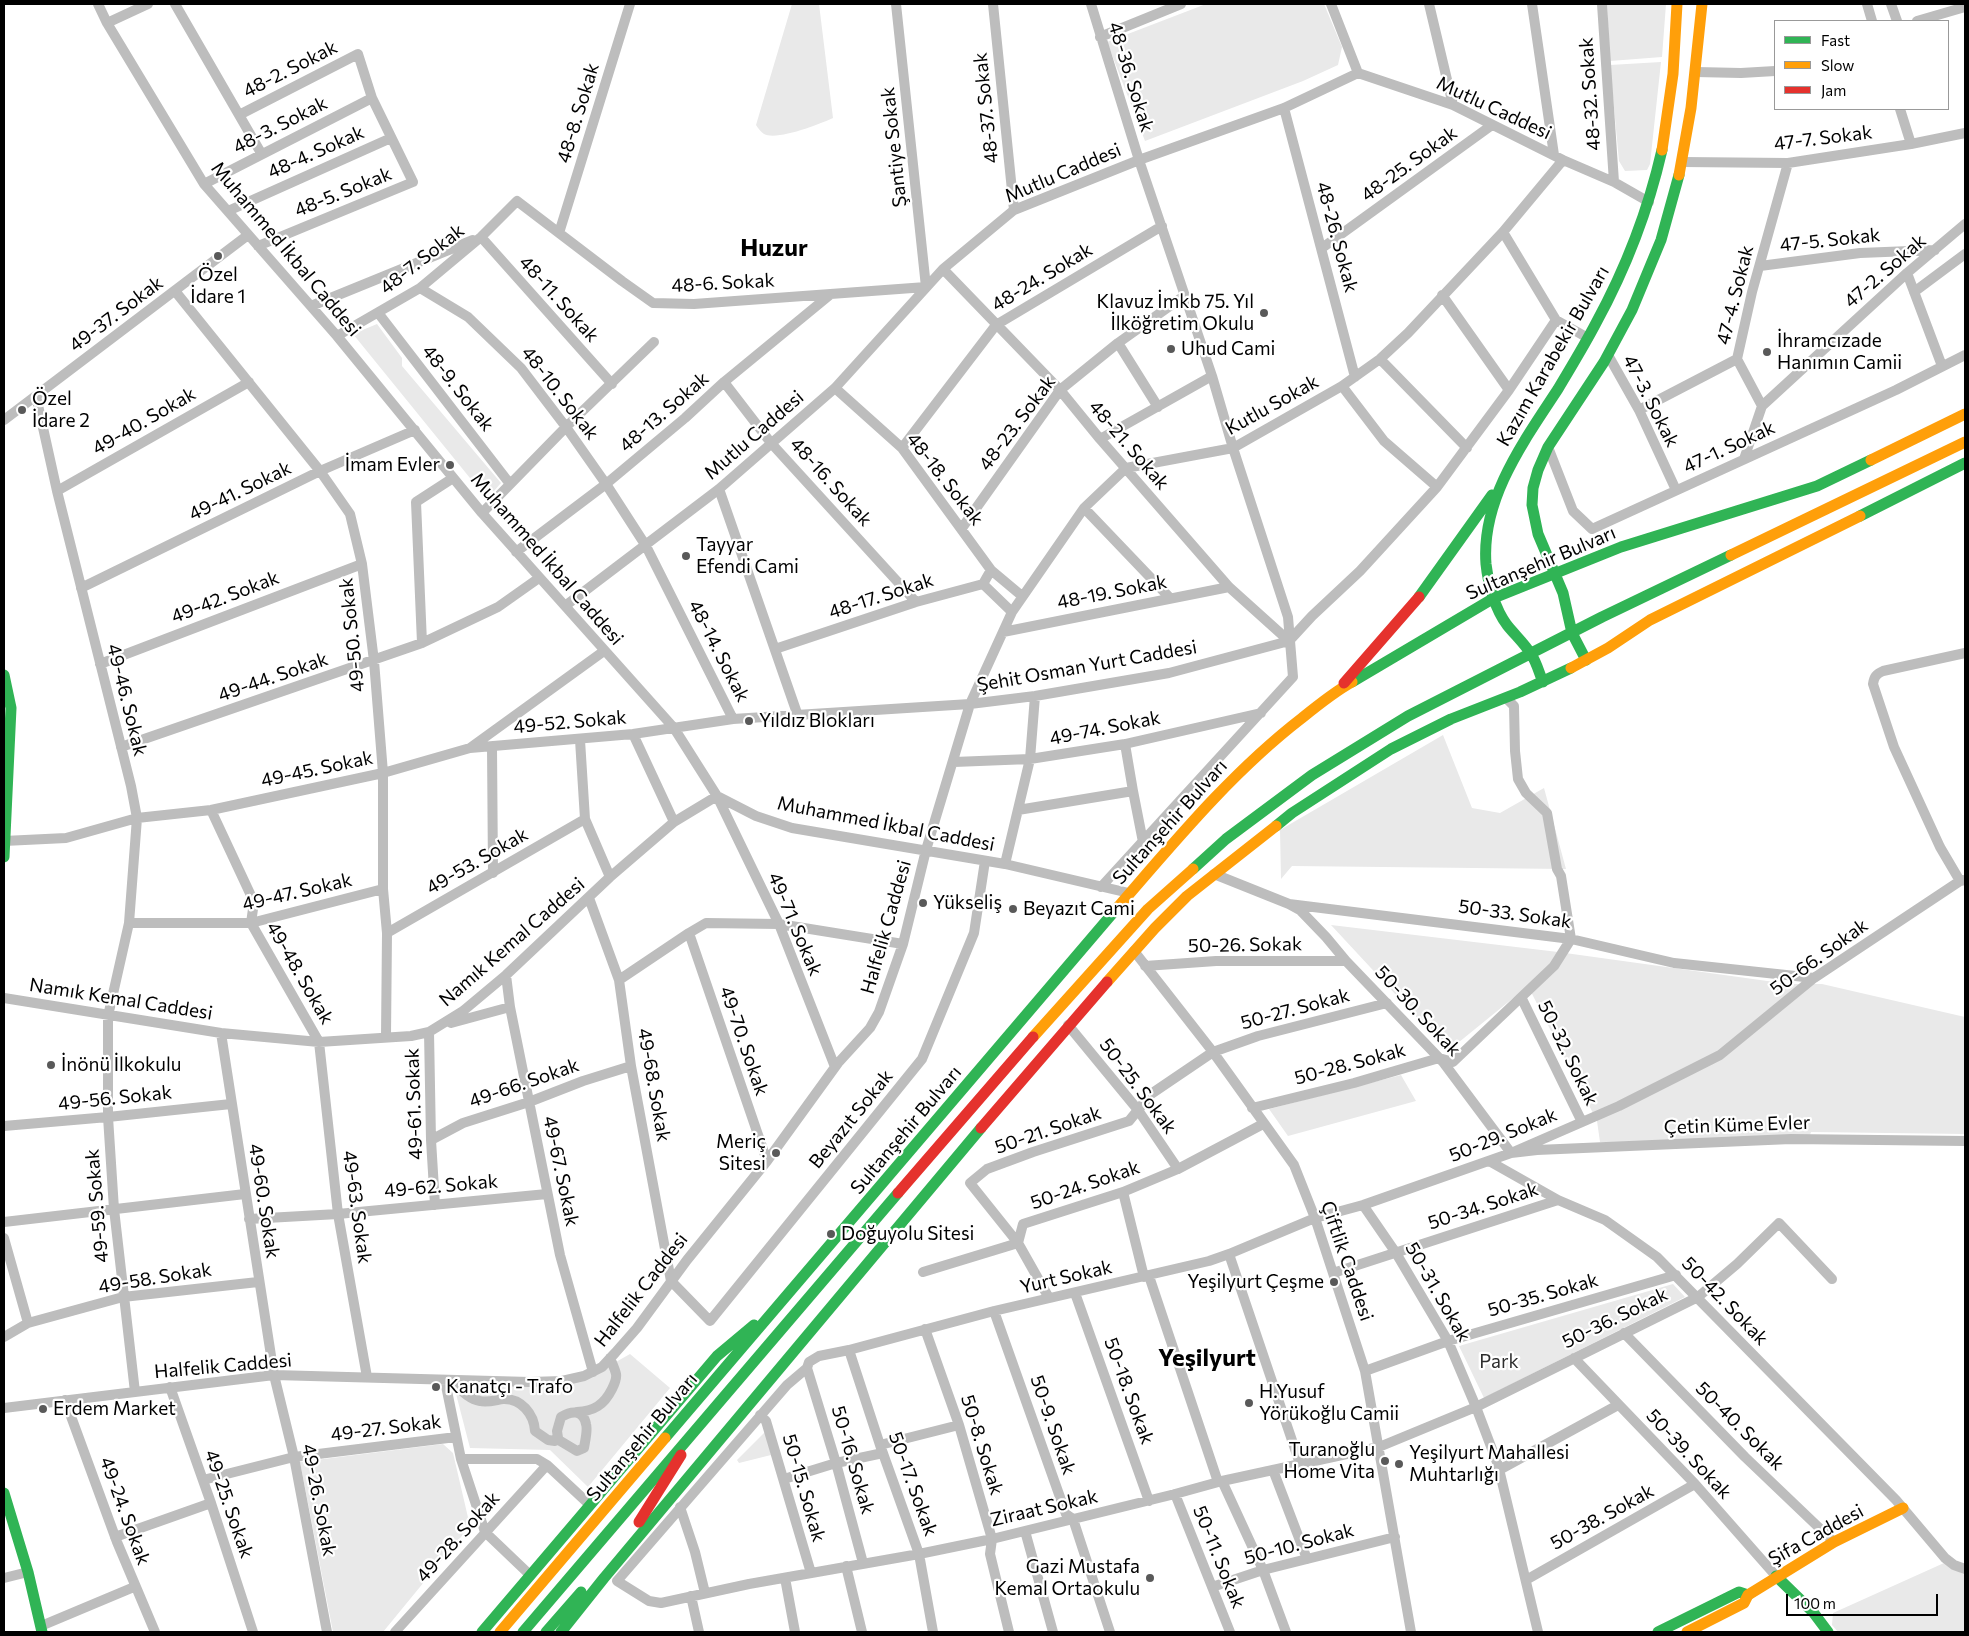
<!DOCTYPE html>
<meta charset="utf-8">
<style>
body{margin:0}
#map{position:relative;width:1969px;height:1636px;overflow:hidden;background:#fff;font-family:Commissioner,sans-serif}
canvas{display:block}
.frame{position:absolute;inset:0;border:5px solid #000;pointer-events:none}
.legend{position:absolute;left:1774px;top:20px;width:175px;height:90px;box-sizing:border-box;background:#fff;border:1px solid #999;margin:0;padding:6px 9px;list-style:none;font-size:15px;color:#000}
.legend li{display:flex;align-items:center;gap:10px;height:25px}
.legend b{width:25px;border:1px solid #999}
.scale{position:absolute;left:1786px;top:1594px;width:152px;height:22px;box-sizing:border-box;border:2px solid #000;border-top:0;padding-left:6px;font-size:15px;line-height:18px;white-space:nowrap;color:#000;-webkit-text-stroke:4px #fff;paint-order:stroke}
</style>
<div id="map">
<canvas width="1969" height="1636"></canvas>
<div class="frame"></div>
<ul class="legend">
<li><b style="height:6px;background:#30b455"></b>Fast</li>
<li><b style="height:6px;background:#ff9f0a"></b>Slow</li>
<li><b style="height:6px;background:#e5322d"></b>Jam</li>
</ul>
<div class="scale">100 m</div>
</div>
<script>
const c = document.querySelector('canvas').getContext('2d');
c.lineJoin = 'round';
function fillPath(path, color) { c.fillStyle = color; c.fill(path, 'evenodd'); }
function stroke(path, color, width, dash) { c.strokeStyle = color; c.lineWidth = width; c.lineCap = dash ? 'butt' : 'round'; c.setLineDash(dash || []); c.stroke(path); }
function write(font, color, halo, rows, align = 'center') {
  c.font = font + ' Commissioner,sans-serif'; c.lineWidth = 4.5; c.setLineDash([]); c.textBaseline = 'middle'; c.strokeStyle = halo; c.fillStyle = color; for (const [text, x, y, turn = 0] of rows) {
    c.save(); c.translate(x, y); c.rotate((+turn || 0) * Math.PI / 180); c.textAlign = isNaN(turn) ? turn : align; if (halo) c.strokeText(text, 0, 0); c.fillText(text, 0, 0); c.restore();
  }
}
fillPath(new Path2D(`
 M 792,4 L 819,4 L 833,118 C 820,124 777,141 764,134 C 761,132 758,128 756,125 Z
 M 1206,4 L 1324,4 L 1342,47 L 1338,65 L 1303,81 L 1145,141 L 1107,42 Z
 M 1607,4 L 1666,4 L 1662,57 L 1610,61 Z
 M 1661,62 L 1650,164 L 1647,170 L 1625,171 L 1619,161 L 1610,65 Z
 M 377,324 L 402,358 L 402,366 L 501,483 L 487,499 L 353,334 Z
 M 1443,735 L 1472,808 L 1500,813 L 1544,788 L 1566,869 L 1292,866 L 1281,879 L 1280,830 Z
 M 1331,925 L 1558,952 L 1789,984 L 1822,984 L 1965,1017 L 1965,1134 L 1811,1132 L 1807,1144 L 1600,1142 L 1597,1121 L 1528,986 L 1448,1051 Z
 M 1401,1075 L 1416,1101 L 1288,1136 L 1269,1109 Z
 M 1673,1284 L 1685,1297 L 1484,1398 L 1459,1346 Z
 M 630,1354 L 670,1388 L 588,1487 L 550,1450 L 470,1448 L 455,1390 L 461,1385 L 561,1387 L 584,1380 Z
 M 765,1432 L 771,1455 L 739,1463 L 737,1460 Z
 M 443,1444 L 453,1453 L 470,1526 L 383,1632 L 333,1632 L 300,1462 Z
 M 1944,1563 L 1965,1575 L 1965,1632 L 1838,1632 L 1832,1625 L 1833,1613 Z`), '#e9e9e9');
stroke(new Path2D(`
 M 98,4 L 107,23 L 204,184 L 337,336 L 482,513 L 674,728 L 717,796 L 756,816 L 792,828 L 1005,864 L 1129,893
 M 175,4 L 261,153
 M 896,4 L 926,287
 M 993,4 L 1014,210
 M 1091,4 L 1139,160 L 1212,376 L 1233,448 L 1288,617 L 1293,677 L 1101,887
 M 1331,4 L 1358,73
 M 1429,4 L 1453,105
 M 1532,4 L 1554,155
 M 1602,4 L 1614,182
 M 1867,4 L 1872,21
 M 1891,4 L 1897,21
 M 1917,21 L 1965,7
 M 107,23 L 148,4
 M 1100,37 L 1181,4
 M 1696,72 L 1741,73 L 1775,71
 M 1284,108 L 1355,377
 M 1900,109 L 1911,144
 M 239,115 L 358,54 L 372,98 L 413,182 L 258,246
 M 1683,162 L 1788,163 L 1911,144 L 1965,133
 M 204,184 L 372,98
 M 228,211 L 391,138
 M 1503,232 L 1556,320
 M 559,233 L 630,4
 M 481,237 L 612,384
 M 1322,248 L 1492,125
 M 1760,266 L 1860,253 L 1935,250
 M 943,269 L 1060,390 L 1100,439 L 1229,587 L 1289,641
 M 1907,273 L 1942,366
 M 420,288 L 468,317 L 521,368 L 566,427 L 606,484 L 646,546 L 733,719
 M 175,291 L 320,471 L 350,514 L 362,564 L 374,661 L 383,773 L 383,889 L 387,933 L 386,1036
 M 1914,292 L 1965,254
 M 1442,295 L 1509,390
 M 311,306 L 473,240
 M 379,314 L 510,484
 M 337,336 L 420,288 L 481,237 L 517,201 L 622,281 L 653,303 L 694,304 L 926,287
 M 1118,343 L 1158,407
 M 1608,355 L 1639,410 L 1676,490
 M 1380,359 L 1467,448
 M 1737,359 L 1762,406 L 1744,459
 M 724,382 L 771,443 L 916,602
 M 1342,386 L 1384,441 L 1437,487
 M 835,388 L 902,448 L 991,570 L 1022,596
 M 36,396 L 57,491 L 131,786 L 137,818 L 129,923 L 108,1016 L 108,1117 L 114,1209 L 135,1392
 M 1762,406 L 1907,273 L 1965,224
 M 1639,410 L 1737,359 L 1752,292 L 1788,163
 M 4,420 L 248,235
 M 1100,439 L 1212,376
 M 1548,447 L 1573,511 L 1592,529 L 1896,390 L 1965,355
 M 902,448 L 996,325 L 1162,226
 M 719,489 L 798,716
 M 57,491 L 249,382
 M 1084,508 L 1170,598
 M 482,513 L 566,427 L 654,342
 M 962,528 L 1060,390 L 1118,343 L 1184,296
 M 516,552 L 606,484 L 685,418 L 724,382 L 831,294
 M 983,584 L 1012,612
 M 81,588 L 320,471 L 415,430
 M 565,606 L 719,489 L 835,388 L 943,269 L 1014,210 L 1139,160 L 1284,108 L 1358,73 L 1453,105 L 1563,160 L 1614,182 L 1649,202
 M 1003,632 L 1229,587
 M 422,643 L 416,502 L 453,478
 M 775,649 L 916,602 L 983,584 L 991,570
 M 100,664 L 362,564
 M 633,734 L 674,822
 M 580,740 L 585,819 L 610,877
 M 1125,744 L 1133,791 L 1143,842
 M 121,747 L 422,643 L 498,607 L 539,578
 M 492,747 L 493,873
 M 470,748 L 633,734 L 733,719 L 970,704 L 1035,696 L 1169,673 L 1289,641 L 1312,616 L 1360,571 L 1437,487 L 1509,390 L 1556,320 L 1588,338
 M 954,762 L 1030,759 L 1125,744 L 1261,713
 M 211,810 L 254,902 L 251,923 L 319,1042 L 338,1214 L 367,1377
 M 1018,810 L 1133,791
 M 4,841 L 66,838 L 137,818 L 211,810 L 383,773 L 470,748 L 604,651
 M 1005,864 L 1030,759 L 1035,696
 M 1214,874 L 1289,904 L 1571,939 L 1674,963 L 1814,978
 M 1960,881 L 1940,847 L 1894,747 L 1873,684 C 1874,677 1876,674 1883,671 L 1965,653
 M 589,898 L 619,980 L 631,1066 L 671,1281 L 710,1321 L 922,1059 L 974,933 L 985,861
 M 1289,904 L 1300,910 L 1326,937 L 1346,961 L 1443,1062 L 1511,1153 L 1537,1150 L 1791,1139 L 1965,1141
 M 129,923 L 251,923 L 383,889
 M 387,933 L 585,819
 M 689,933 L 767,1161
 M 1134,951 L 1213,1052 L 1294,1165 L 1315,1218 L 1365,1371 L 1411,1632
 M 1145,966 L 1216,961 L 1346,961
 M 506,975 L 510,1007 L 560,1255 L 593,1372
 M 619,980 L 689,933 L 706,923 L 779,924 L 903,944
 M 4,998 L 221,1033 L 319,1042 L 411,1036 L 429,1032 L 463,1011 L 506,975 L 610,877 L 674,822 L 717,796 L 779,924 L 835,1067
 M 1522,999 L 1582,1122
 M 451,1023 L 510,1007
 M 1068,1025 L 1138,1110 L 1178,1169
 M 429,1032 L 431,1140 L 435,1205
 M 221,1033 L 274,1375 L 294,1457 L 327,1632
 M 1252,1108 L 1354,1083 L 1439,1058 L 1453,1062 L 1554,966 L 1571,939 L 1561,876 L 1557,869 L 1547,813 L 1526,793 L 1518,779 L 1515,751 L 1514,706 L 1506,698
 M 4,1126 L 108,1117 L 231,1104
 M 431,1140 L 463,1123 L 529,1102 L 583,1081 L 631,1066
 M 1489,1161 L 1558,1200 L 1605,1220 L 1657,1257 L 1896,1500 L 1945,1558 L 1954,1565 L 1965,1569
 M 1123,1192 L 1144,1277
 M 1363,1205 L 1396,1253 L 1448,1341 L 1476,1407 L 1498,1465 L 1538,1632
 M 249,1219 L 338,1214 L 547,1194
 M 4,1222 L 245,1194
 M 4,1238 L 28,1323
 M 1229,1254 L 1300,1464
 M 923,1272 L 1018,1243 L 1023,1224 L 1123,1192 L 1178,1169 L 1263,1124
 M 1333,1273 L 1558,1200
 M 1149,1276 L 1218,1482
 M 1832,1279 L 1779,1223 L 1737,1264 L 1698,1297 L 1476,1407 L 1379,1447 L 1222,1481 L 1175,1494 L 992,1539 L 919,1554 L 749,1584 L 661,1603 L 649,1601 L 617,1581 L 787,1385 L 807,1368 L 809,1362 L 819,1356 L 849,1350 L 994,1311 L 1209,1261 L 1229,1254 L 1315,1218 L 1363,1205 L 1511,1153 L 1619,1106 L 1720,1055 L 1814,978 L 1960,881 L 1965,880
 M 1075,1293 L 1149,1501
 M 1049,1298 L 1018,1243 L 970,1183 L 987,1169 L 1033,1152 L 1129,1121 L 1151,1094 L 1213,1052 L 1258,1036 L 1387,1003
 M 994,1311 L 1066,1514 L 1073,1519 L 1110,1632
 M 925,1329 L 959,1425 L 992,1539 L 990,1554 L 1009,1632
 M 1624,1333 L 1745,1457 L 1834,1542
 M 4,1337 L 28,1323 L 123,1297 L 258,1282
 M 849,1350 L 880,1445 L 919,1554 L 933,1632
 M 1574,1358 L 1695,1484 L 1776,1576
 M 807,1368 L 836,1463 L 863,1563
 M 1365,1371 L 1448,1341 L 1676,1275
 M 445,1381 L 461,1459 L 485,1532 L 530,1575
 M 451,1381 C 459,1388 468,1399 480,1401 C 487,1403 496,1400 503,1399 C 521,1398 534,1414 535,1431 L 548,1440 L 555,1441 L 558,1438 L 557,1431 L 561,1417 C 571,1411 583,1409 586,1424 C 588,1430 585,1441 584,1448 L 577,1451 L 557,1439
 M 170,1387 L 211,1503 L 253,1632
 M 65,1400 L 117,1542 L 155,1632
 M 4,1408 L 274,1375 L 530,1382 L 562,1381 L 584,1376 L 602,1367 L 615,1353 L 637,1328 L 687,1260 L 767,1161 L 838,1063 L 870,1028 L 879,1012 L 903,944 L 926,850 L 970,704 L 1012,612 L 1084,508 L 1126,468 L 1233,448 L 1342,386 L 1380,359 L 1408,333 L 1503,232 L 1563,160
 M 577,1412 C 594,1411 604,1405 612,1389 C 614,1385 617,1379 616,1374 C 615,1369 612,1363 610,1358
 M 760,1415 L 766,1421 L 811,1573
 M 880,1445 L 959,1425
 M 461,1459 L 537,1459 L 547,1465 L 590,1505
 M 1273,1470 L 1307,1559
 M 1499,1470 L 1618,1405
 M 784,1479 L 836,1463 L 883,1453
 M 203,1480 L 294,1457 L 456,1437
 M 1222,1481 L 1263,1570 L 1286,1632
 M 1175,1494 L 1230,1632
 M 680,1507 L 695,1552 L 705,1593
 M 1025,1531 L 1053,1632
 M 115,1537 L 211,1503
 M 846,1566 L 862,1632
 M 4,1578 L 28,1572
 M 785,1578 L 795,1632
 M 1526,1580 L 1695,1484
 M 1212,1587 L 1263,1570 L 1395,1537
 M 691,1596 L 699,1632
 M 41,1626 L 134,1587
 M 395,1632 L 547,1465`), '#bdbdbd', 10);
stroke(new Path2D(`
 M 1860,516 L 1965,463
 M 1419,597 L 1492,495
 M 1586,660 L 1572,633 L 1563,593 L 1538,534 L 1532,505 L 1533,488 L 1538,470 L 1548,447 L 1604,362 L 1632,310 L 1661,240 L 1679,175
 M 4,675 L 11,708 L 4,857
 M 1352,682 L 1494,598 L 1621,547 L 1817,486 L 1871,460
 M 1543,682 C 1539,673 1537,663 1531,654 C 1524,643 1515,635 1507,625 C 1495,609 1488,584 1486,564 C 1481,499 1524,441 1558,389 C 1571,367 1584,346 1596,323 C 1626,268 1648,211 1662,150
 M 1276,826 L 1292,813 L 1391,749 L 1451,719 L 1520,692 L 1571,668
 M 1193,869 L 1226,839 L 1312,775 L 1408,716 L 1602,617 L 1731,555
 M 665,1438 L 1118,907
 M 4,1493 L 28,1572 L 42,1632
 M 1776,1576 L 1813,1612 L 1828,1632
 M 482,1632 L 717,1356 L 754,1325
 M 523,1632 L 898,1193
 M 546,1632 L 581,1592
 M 561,1632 L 604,1578 L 981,1128
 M 1658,1632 L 1739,1592 L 1748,1595`), '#30b455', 11);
stroke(new Path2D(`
 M 1662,150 L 1673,74 L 1677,4
 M 1679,175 L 1691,108 L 1702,4
 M 1871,460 L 1965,414
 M 1731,555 L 1965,442
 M 1571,668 L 1608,648 L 1650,620 L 1860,516
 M 1118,907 C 1176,840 1232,772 1302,718 C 1318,705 1334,692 1352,682
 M 1107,982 L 1155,928 L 1187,896 L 1276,826
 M 1033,1037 L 1148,909 L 1193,869
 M 500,1632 L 665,1438
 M 1687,1632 L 1744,1603 L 1748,1595 L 1834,1542 L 1903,1508`), '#ff9f0a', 11);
stroke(new Path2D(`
 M 1344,683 L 1419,597
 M 981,1128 L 1107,982
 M 898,1193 L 1033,1037
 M 639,1522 L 681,1455`), '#e5322d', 11);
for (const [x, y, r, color] of [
 [218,256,5,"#595959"],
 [1264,313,5,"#595959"],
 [1171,349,5,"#595959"],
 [1767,352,5,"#595959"],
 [22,410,5,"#595959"],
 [450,465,5,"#595959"],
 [686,556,5,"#595959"],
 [749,721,5,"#595959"],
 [923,903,5,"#595959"],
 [1013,909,5,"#595959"],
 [51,1065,5,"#595959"],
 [776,1153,5,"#595959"],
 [831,1234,5,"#595959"],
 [1334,1282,5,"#595959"],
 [436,1387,5,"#595959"],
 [1249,1403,5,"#595959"],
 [43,1409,5,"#595959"],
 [1385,1461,5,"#595959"],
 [1399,1464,5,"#595959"],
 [1150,1578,5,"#595959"]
]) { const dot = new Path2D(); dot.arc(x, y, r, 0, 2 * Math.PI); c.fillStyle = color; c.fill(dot); stroke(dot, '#fff', 2); }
write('19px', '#000', '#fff', [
 ["48-2. Sokak",290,69,-27],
 ["48-36. Sokak",1131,77,73],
 ["48-32. Sokak",1590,94,-94],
 ["48-37. Sokak",986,108,-96],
 ["Mutlu Caddesi",1494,108,25],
 ["48-8. Sokak",578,113,-73],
 ["48-3. Sokak",280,125,-27],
 ["47-7. Sokak",1823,138,-7],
 ["Şantiye Sokak",894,147,-96],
 ["48-4. Sokak",316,152,-24],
 ["48-25. Sokak",1409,164,-36],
 ["Mutlu Caddesi",1063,173,-23],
 ["48-5. Sokak",343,192,-22],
 ["48-26. Sokak",1337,237,75],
 ["47-5. Sokak",1830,240,-6],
 ["Muhammed İkbal Caddesi",286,249,50],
 ["48-7. Sokak",422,259,-38],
 ["47-2. Sokak",1885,271,-41],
 ["48-24. Sokak",1042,277,-31],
 ["48-6. Sokak",723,283,-3],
 ["47-4. Sokak",1735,295,-76],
 ["48-11. Sokak",559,299,48],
 ["49-37. Sokak",116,314,-37],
 ["Kazım Karabekir Bulvarı",1553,356,-60],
 ["48-9. Sokak",458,388,52],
 ["48-10. Sokak",560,393,52],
 ["47-3. Sokak",1651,401,63],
 ["Kutlu Sokak",1272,405,-29],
 ["48-13. Sokak",664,412,-41],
 ["49-40. Sokak",144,421,-30],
 ["48-23. Sokak",1017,423,-53],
 ["Mutlu Caddesi",754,435,-41],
 ["48-21. Sokak",1129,445,49],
 ["47-1. Sokak",1729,447,-25],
 ["48-18. Sokak",945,479,52],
 ["48-16. Sokak",831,482,48],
 ["49-41. Sokak",240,491,-26],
 ["Muhammed İkbal Caddesi",547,559,49],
 ["Sultanşehir Bulvarı",1541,563,-23],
 ["48-19. Sokak",1112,592,-11],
 ["48-17. Sokak",881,596,-18],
 ["49-42. Sokak",225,597,-21],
 ["49-50. Sokak",352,635,-96],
 ["48-14. Sokak",719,651,63],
 ["Şehit Osman Yurt Caddesi",1087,666,-10],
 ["49-44. Sokak",273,677,-19],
 ["49-46. Sokak",127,700,76],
 ["49-52. Sokak",570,722,-5],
 ["49-74. Sokak",1105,728,-11],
 ["49-45. Sokak",317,769,-12],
 ["Sultanşehir Bulvarı",1170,822,-48],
 ["Muhammed İkbal Caddesi",886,824,11],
 ["49-53. Sokak",477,861,-30],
 ["49-47. Sokak",297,892,-13],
 ["50-33. Sokak",1515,914,8],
 ["49-71. Sokak",795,924,67],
 ["Halfelik Caddesi",886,927,-74],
 ["Namık Kemal Caddesi",512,942,-41],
 ["50-26. Sokak",1245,945,-1],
 ["50-66. Sokak",1819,957,-36],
 ["49-48. Sokak",300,973,60],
 ["Namık Kemal Caddesi",121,999,9],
 ["50-27. Sokak",1295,1009,-15],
 ["50-30. Sokak",1418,1011,47],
 ["49-70. Sokak",744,1041,71],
 ["50-32. Sokak",1568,1053,64],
 ["50-28. Sokak",1350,1064,-15],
 ["49-66. Sokak",524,1083,-19],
 ["49-68. Sokak",654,1085,80],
 ["50-25. Sokak",1138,1086,53],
 ["49-56. Sokak",115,1098,-6],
 ["49-61. Sokak",414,1104,-92],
 ["Beyazıt Sokak",851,1119,-51],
 ["Çetin Küme Evler",1737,1125,-2],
 ["Sultanşehir Bulvarı",906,1130,-50],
 ["50-21. Sokak",1048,1130,-19],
 ["50-29. Sokak",1503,1135,-22],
 ["49-67. Sokak",561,1171,78],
 ["50-24. Sokak",1085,1185,-19],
 ["49-62. Sokak",441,1186,-5],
 ["49-60. Sokak",264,1201,81],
 ["49-59. Sokak",97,1206,-95],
 ["50-34. Sokak",1483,1206,-18],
 ["49-63. Sokak",357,1207,82],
 ["Çiftlik Caddesi",1347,1261,71],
 ["Yurt Sokak",1066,1277,-13],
 ["49-58. Sokak",155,1278,-9],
 ["Halfelik Caddesi",641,1290,-52],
 ["50-31. Sokak",1438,1292,60],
 ["50-35. Sokak",1543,1295,-16],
 ["50-42. Sokak",1725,1301,46],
 ["50-36. Sokak",1615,1318,-26],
 ["Halfelik Caddesi",223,1366,-5],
 ["50-18. Sokak",1129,1391,70],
 ["50-9. Sokak",1053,1425,71],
 ["50-40. Sokak",1740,1426,45],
 ["49-27. Sokak",386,1428,-7],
 ["Sultanşehir Bulvarı",642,1437,-50],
 ["50-8. Sokak",982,1445,73],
 ["50-39. Sokak",1689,1454,47],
 ["50-16. Sokak",853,1460,74],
 ["50-17. Sokak",913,1484,70],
 ["50-15. Sokak",804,1488,74],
 ["49-26. Sokak",319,1500,79],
 ["49-25. Sokak",229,1504,71],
 ["Ziraat Sokak",1044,1508,-13],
 ["49-24. Sokak",125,1511,70],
 ["50-38. Sokak",1602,1517,-29],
 ["Şifa Caddesi",1816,1535,-29],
 ["49-28. Sokak",458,1537,-48],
 ["50-10. Sokak",1299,1544,-15],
 ["50-11. Sokak",1219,1557,68]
]);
write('19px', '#000', '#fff', [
 ["Özel",218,275,"center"],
 ["İdare 1",218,297,"center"],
 ["Klavuz İmkb 75. Yıl",1254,302,"right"],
 ["İlköğretim Okulu",1254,324,"right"],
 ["İhramcızade",1777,341],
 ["Hanımın Camii",1777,363],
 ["Uhud Cami",1181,349],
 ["Özel",32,399],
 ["İdare 2",32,421],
 ["İmam Evler",440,465,"right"],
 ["Tayyar",696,545],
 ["Efendi Cami",696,567],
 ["Yıldız Blokları",759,721],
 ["Yükseliş",933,903],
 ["Beyazıt Cami",1023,909],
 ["İnönü İlkokulu",61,1065],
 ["Meriç",766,1142,"right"],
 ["Sitesi",766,1164,"right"],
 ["Doğuyolu Sitesi",841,1234],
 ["Yeşilyurt Çeşme",1324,1282,"right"],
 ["Kanatçı - Trafo",446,1387],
 ["H.Yusuf",1259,1392],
 ["Yörükoğlu Camii",1259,1414],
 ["Erdem Market",53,1409],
 ["Turanoğlu",1375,1450,"right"],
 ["Home Vita",1375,1472,"right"],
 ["Yeşilyurt Mahallesi",1409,1453],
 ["Muhtarlığı",1409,1475],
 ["Gazi Mustafa",1140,1567,"right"],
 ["Kemal Ortaokulu",1140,1589,"right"]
], 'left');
write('19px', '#2e2e2e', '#fff', [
 ["Park",1499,1362]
]);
write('bold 24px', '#000', '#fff', [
 ["Huzur",774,248],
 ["Yeşilyurt",1207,1358]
]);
</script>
